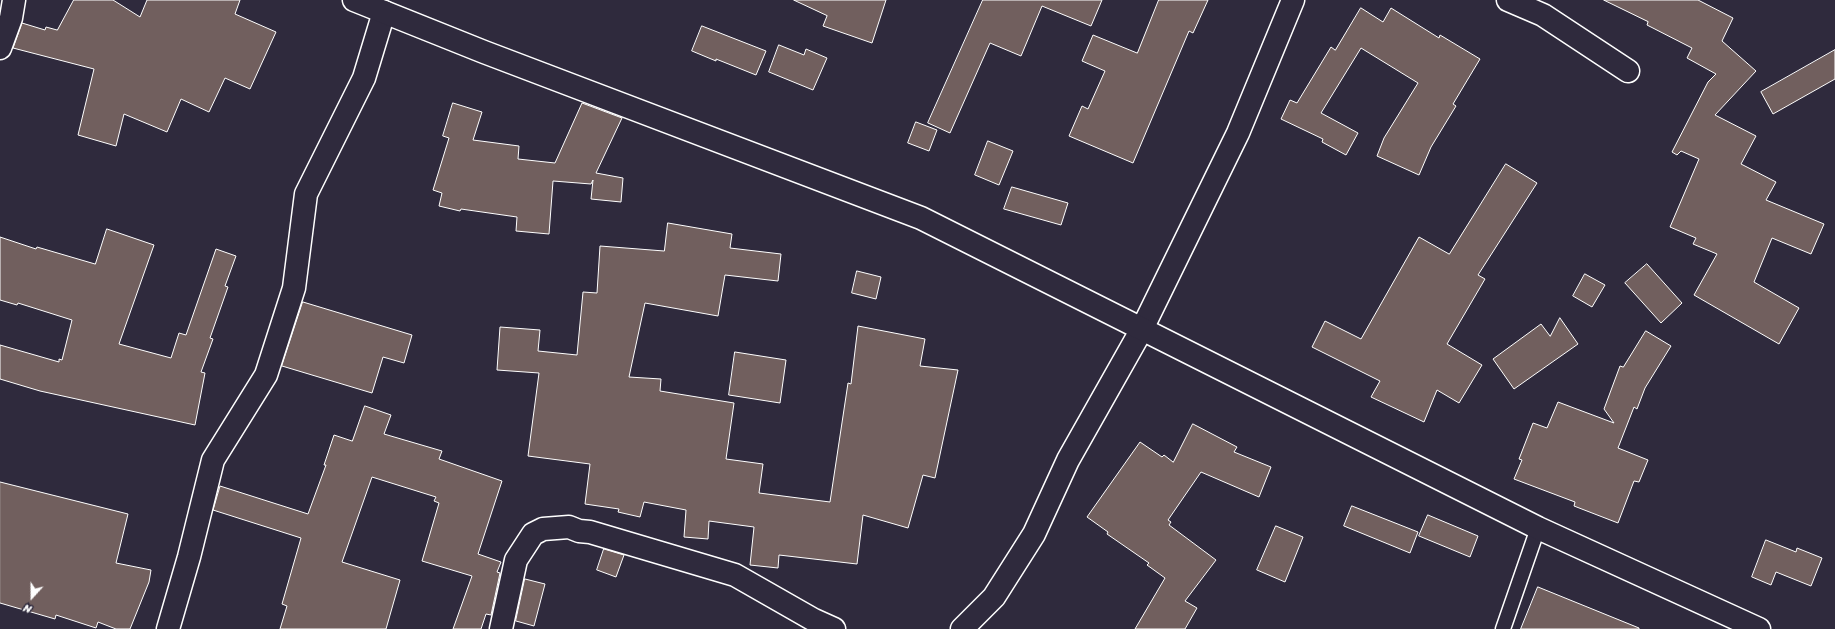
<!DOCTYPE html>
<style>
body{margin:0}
#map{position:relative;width:1835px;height:629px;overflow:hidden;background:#2f2a3d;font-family:Sriracha,sans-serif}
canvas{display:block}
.north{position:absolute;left:12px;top:577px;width:40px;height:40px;-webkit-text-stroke:3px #2f2a3d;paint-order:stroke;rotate:201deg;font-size:11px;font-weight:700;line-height:16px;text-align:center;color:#fff}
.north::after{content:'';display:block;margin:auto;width:14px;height:18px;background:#fff;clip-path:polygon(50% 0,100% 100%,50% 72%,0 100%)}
</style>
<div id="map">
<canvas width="1835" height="629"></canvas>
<div class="north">N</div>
</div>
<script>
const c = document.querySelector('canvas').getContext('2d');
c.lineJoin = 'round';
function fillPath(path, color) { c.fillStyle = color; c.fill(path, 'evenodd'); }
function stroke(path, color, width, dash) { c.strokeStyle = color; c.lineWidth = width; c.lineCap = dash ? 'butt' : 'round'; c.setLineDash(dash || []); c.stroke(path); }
const building = new Path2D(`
 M 74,0 L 113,0 L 140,17 L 147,0 L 240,0 L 235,14 L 276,32 L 250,89 L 225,78 L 209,112 L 181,99 L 167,132 L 124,114 L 116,146 L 78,135 L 94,69 L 13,48 L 22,23 L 45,30 L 46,27 L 57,30 Z
 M 794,0 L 886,0 L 872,43 L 823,26 L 827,16 Z
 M 983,0 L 1102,0 L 1091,26 L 1042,6 L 1021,56 L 990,43 L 950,133 L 928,123 Z
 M 1159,0 L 1208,0 L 1193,33 L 1189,31 L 1133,163 L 1069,136 L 1082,106 L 1088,109 L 1105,71 L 1082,61 L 1093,35 L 1137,53 Z
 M 1604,0 L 1698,0 L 1733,18 L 1722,41 L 1756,71 L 1715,115 L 1756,136 L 1741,164 L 1776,182 L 1766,200 L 1824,224 L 1811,254 L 1772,238 L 1754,282 L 1799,308 L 1779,344 L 1694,295 L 1717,254 L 1693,244 L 1696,238 L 1670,227 L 1699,159 L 1681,151 L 1677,155 L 1672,152 L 1708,82 L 1716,74 L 1687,58 L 1692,48 L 1647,25 L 1648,22 Z
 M 1361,8 L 1383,22 L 1391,8 L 1439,38 L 1440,35 L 1480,59 L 1453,104 L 1456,106 L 1431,147 L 1419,175 L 1377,156 L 1384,138 L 1418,83 L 1361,48 L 1321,113 L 1358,133 L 1346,155 L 1322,142 L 1323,139 L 1281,119 L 1290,100 L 1297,103 L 1331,47 L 1335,50 Z
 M 702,26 L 766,51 L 756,75 L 716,59 L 716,61 L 692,51 Z
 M 779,45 L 804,55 L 806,49 L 827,58 L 813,90 L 769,72 Z
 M 1835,50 L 1835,79 L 1773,114 L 1761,92 Z
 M 453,103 L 482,112 L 473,140 L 519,146 L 518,159 L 555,163 L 582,103 L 622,118 L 596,173 L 623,178 L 621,202 L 591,199 L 593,180 L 591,184 L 553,181 L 549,234 L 516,231 L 517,217 L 461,209 L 460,211 L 439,206 L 442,193 L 433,190 L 449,138 L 443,136 Z
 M 916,122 L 937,130 L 929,151 L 908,143 Z
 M 988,141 L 1013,151 L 999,185 L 975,175 Z
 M 1506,164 L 1537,183 L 1478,275 L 1485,279 L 1447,344 L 1482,365 L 1459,403 L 1437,390 L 1424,422 L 1371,397 L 1380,381 L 1312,347 L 1325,321 L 1361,339 L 1419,237 L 1449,254 Z
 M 1012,187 L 1068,203 L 1061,225 L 1004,209 Z
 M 668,223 L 732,234 L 730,248 L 781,254 L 778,281 L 725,275 L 718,316 L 645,303 L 629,377 L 661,379 L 660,391 L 734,403 L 726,459 L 763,464 L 759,493 L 830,502 L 848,383 L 851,384 L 858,326 L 925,339 L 920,366 L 958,370 L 935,478 L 923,475 L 908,528 L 863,515 L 857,564 L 779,555 L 778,568 L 750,565 L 754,527 L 709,521 L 708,539 L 684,537 L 686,510 L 644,502 L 640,517 L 618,512 L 619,509 L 585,504 L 590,464 L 528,456 L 539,373 L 497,370 L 500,327 L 540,330 L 538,351 L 577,355 L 583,292 L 597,293 L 600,246 L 664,251 Z
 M 107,229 L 154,245 L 119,344 L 171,358 L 179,333 L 186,335 L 216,249 L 236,256 L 225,286 L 228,287 L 210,338 L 213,339 L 201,372 L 205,373 L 195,425 L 40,391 L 0,379 L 0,345 L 59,362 L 59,359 L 62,360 L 72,320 L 18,303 L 17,305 L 0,300 L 0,237 L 36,249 L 37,247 L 95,264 Z
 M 1647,264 L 1682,303 L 1661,323 L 1625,283 Z
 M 857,271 L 881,277 L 876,299 L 852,293 Z
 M 1585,274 L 1605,285 L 1592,307 L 1573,296 Z
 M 303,302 L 412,335 L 404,363 L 383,357 L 372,393 L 282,366 Z
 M 1560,318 L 1578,344 L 1514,389 L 1493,359 L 1541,324 L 1550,336 Z
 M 1646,331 L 1671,346 L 1645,388 L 1637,409 L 1634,407 L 1618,448 L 1648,460 L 1639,482 L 1634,481 L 1618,523 L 1574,506 L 1575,502 L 1514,479 L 1522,460 L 1519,459 L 1533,423 L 1547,428 L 1558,402 L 1614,423 L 1604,409 L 1620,366 L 1623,367 Z
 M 735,352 L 786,360 L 780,403 L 729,395 Z
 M 365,406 L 391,415 L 384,434 L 442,451 L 439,459 L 502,481 L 478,554 L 501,562 L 497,572 L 500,573 L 491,615 L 486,614 L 481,629 L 453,629 L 472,576 L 422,561 L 439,503 L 434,501 L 436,497 L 372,477 L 342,562 L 400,580 L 386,629 L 280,629 L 287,606 L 282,604 L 301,538 L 213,510 L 220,486 L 308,514 L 326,465 L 324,465 L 334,435 L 352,441 Z
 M 1193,424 L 1237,447 L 1234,452 L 1271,467 L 1259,497 L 1201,472 L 1168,520 L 1171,522 L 1169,525 L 1216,560 L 1185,601 L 1197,608 L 1185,629 L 1135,629 L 1165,578 L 1147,565 L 1149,563 L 1107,534 L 1108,532 L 1087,517 L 1140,442 L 1162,457 L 1164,455 L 1173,462 Z
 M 0,482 L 128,514 L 116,563 L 151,570 L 149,582 L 130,629 L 116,629 L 98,622 L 96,628 L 56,615 L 55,619 L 0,603 Z
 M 1352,506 L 1418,532 L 1410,553 L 1344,526 Z
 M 1428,515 L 1478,536 L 1470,557 L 1419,536 Z
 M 1276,526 L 1303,537 L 1285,582 L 1257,570 Z
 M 1766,540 L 1796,552 L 1797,548 L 1822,558 L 1811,586 L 1776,572 L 1771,585 L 1752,577 Z
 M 604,549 L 624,555 L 616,577 L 597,570 Z
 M 525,579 L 545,584 L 534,626 L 516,621 Z
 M 1538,587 L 1639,628 L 1639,629 L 1521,629 Z`);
fillPath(building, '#715f5e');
stroke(building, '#fff', 1);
const service = new Path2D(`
 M 1503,629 L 1538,528`);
const minor = new Path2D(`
 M 1508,0 L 1543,15 L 1628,71
 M 0,48 L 11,18 L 14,0
 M 168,629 L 189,557 L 213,460 L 266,375 L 294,288 L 306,194 L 364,78 L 384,12
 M 501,629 L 516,560 L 533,534 L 543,529 L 569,527 L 579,531 L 590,532 L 735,575 L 814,620 L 834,629
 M 962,629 L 994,597 L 1034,534 L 1068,460 L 1142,329 L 1238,133 L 1293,0`);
const tertiary = new Path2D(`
 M 354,0 L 484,52 L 921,218 L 1538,528 L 1759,629`);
stroke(service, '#fff', 17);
stroke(minor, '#fff', 25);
stroke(tertiary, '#fff', 25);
stroke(service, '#2f2a3d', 14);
stroke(minor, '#2f2a3d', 22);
stroke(tertiary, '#2f2a3d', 22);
</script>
